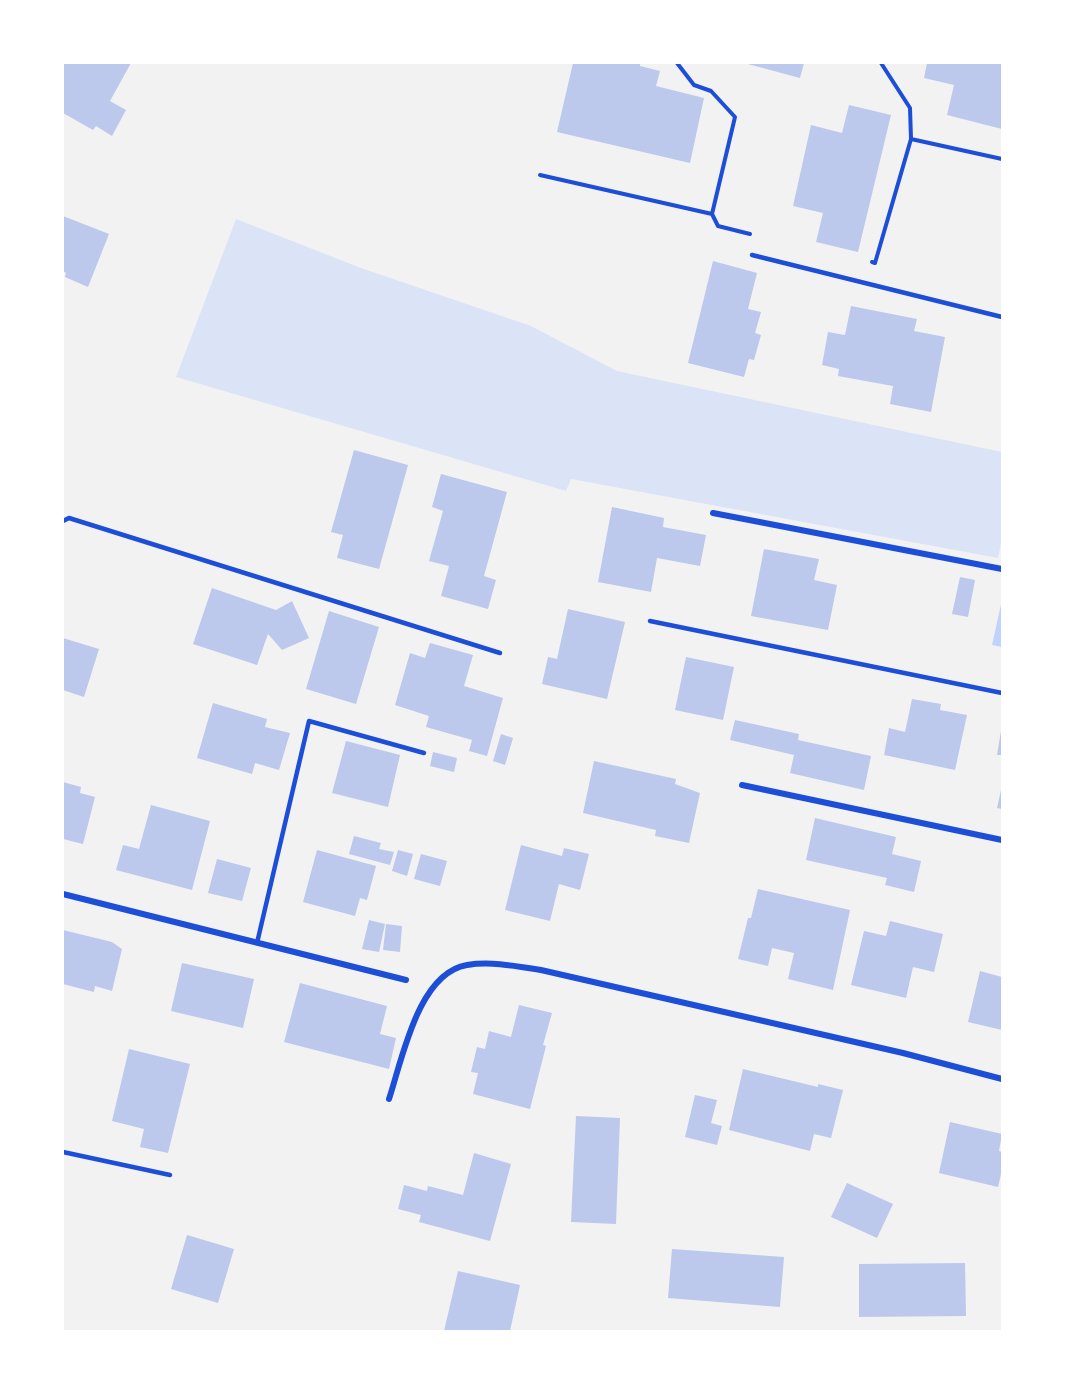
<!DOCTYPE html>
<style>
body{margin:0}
#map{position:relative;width:1065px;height:1394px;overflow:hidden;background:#f2f2f2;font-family:Lora,serif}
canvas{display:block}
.frame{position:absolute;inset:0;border:64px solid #fff;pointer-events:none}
</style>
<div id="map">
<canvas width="1065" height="1394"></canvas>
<div class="frame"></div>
</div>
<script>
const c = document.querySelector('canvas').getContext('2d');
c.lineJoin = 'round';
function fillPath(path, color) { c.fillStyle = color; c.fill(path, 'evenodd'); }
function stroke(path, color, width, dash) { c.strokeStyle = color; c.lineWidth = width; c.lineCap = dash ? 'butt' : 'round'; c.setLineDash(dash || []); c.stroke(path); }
fillPath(new Path2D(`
 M 236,219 L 361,268 L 531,326 L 617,371 L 1002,452 L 1002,538 L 998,558 L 571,479 L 566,491 L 176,377 Z`), '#dbe4f7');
fillPath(new Path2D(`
 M 1002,600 L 1002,647 L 992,645 Z`), '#bfd3fe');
fillPath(new Path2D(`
 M 63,63 L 131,63 L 110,101 L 126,110 L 112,136 L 96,126 L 93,130 L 63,113 Z
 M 573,63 L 640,63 L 640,66 L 660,71 L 656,86 L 704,98 L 690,163 L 557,132 Z
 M 744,63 L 804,63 L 800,78 Z
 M 927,63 L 1002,63 L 1002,129 L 947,115 L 954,85 L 924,78 Z
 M 849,105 L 891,115 L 858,252 L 816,242 L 823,213 L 793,206 L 811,125 L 842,133 Z
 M 63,216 L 109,234 L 88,287 L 65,277 L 66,273 L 63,271 Z
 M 713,261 L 757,273 L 748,309 L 761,312 L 755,333 L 761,335 L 754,360 L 749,359 L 744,377 L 688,363 Z
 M 851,306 L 917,319 L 914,331 L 945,337 L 931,412 L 890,404 L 893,386 L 838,376 L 839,369 L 822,365 L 828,332 L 845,335 Z
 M 354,450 L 408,465 L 379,569 L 337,558 L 343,535 L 331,532 Z
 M 441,474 L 507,492 L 484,576 L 496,580 L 488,609 L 441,596 L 449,566 L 429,561 L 443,511 L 432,507 Z
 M 612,507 L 664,518 L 663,527 L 706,535 L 700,566 L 657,558 L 651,592 L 598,582 Z
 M 764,549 L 819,559 L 814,580 L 837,585 L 828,630 L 751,616 Z
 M 960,577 L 975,580 L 968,617 L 952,614 Z
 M 212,588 L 276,610 L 292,601 L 309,638 L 282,650 L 268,634 L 257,665 L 193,644 Z
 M 568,609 L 625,622 L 607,699 L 542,684 L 548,657 L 557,659 Z
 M 329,611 L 379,627 L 356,704 L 306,689 Z
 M 63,638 L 99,649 L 84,697 L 63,690 Z
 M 430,643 L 473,655 L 464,686 L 503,698 L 487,756 L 469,751 L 472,740 L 426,727 L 429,716 L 395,705 L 410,653 L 425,658 Z
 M 686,657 L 734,667 L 723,720 L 675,710 Z
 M 912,699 L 941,704 L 940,710 L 967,715 L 955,770 L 884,755 L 889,728 L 905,732 Z
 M 213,703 L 267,719 L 265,727 L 290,733 L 279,770 L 255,763 L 252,774 L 197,758 Z
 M 735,720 L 799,734 L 798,740 L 871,756 L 864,790 L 790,773 L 794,755 L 730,740 Z
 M 1001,731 L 1002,732 L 1002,755 L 997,755 Z
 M 501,734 L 513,738 L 505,765 L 493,761 Z
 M 346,741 L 400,755 L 388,807 L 332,793 Z
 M 433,752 L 457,758 L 454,772 L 430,766 Z
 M 594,761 L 676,779 L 675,784 L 700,793 L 689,843 L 655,836 L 656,830 L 583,813 Z
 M 63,782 L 81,787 L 80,793 L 95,797 L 83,844 L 63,839 Z
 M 1001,790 L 1002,790 L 1002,809 L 997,808 Z
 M 151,805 L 210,821 L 192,890 L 116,870 L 123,845 L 139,849 Z
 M 815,818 L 896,837 L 892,854 L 921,861 L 914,892 L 885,885 L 887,878 L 806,860 Z
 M 354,836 L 381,843 L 379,849 L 394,852 L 390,865 L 349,854 Z
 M 521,845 L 562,856 L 564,848 L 589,854 L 580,890 L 559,884 L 550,921 L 505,910 Z
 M 317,850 L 376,866 L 367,900 L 360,898 L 355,916 L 303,902 Z
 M 398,850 L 413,854 L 407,876 L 392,871 Z
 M 421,854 L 447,861 L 440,886 L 414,879 Z
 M 217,859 L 251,868 L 242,901 L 208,893 Z
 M 758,889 L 850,910 L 833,990 L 788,979 L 794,953 L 772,948 L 768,966 L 738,959 L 748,918 L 751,918 Z
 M 369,920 L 385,924 L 379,952 L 362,949 Z
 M 890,921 L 943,934 L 934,972 L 913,967 L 906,998 L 851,985 L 864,931 L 886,936 Z
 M 386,924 L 402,926 L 400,952 L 383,950 Z
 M 63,930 L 112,942 L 122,949 L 112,991 L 95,986 L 94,992 L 63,984 Z
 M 182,963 L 254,979 L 243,1028 L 171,1011 Z
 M 980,971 L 1002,977 L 1002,1030 L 968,1022 Z
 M 300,983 L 387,1006 L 380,1034 L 396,1038 L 389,1069 L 284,1042 Z
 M 519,1005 L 552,1013 L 543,1045 L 546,1046 L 530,1109 L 473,1094 L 478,1073 L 471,1072 L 477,1047 L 485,1049 L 489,1031 L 511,1037 Z
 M 129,1049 L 190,1064 L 168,1153 L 140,1147 L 144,1129 L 112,1121 Z
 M 743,1069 L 818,1087 L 818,1084 L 843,1090 L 831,1138 L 814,1134 L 810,1151 L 729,1130 Z
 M 695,1095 L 717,1100 L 711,1123 L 722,1126 L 717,1145 L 685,1137 Z
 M 576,1116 L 620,1118 L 616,1224 L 571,1222 Z
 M 950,1122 L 1002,1134 L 999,1151 L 1002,1152 L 1002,1170 L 998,1187 L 939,1173 Z
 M 474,1153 L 511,1164 L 490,1241 L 419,1222 L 421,1215 L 398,1209 L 404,1185 L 427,1191 L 428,1186 L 463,1195 Z
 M 847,1183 L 893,1204 L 877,1238 L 831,1217 Z
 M 187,1235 L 234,1249 L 218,1303 L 171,1289 Z
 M 672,1249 L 784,1257 L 780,1307 L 668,1298 Z
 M 965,1263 L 966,1316 L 859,1317 L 859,1264 Z
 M 458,1271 L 520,1285 L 510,1331 L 444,1331 Z`), '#bdc9ec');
stroke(new Path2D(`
 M 911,139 L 1002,159
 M 540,175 L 712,214 L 735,117 L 711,91 L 694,85 L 677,63
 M 712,214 L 718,226 L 750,234
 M 872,262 L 875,263 L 911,139 L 910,108 L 881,63`), '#1d4ed8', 4);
stroke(new Path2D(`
 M 752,255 L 1002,317
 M 63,521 L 69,518 L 500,653
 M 650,621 L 1002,693
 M 257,943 L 309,721 L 424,753
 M 63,1152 L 170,1175`), '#1d4ed8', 4.5);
stroke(new Path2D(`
 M 713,513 L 1002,569
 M 742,785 L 1002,840
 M 63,894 L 406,980
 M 389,1099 C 402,1060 418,973 467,965 C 491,961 516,966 541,970 L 903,1053 L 1002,1079`), '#1d4ed8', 6);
</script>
